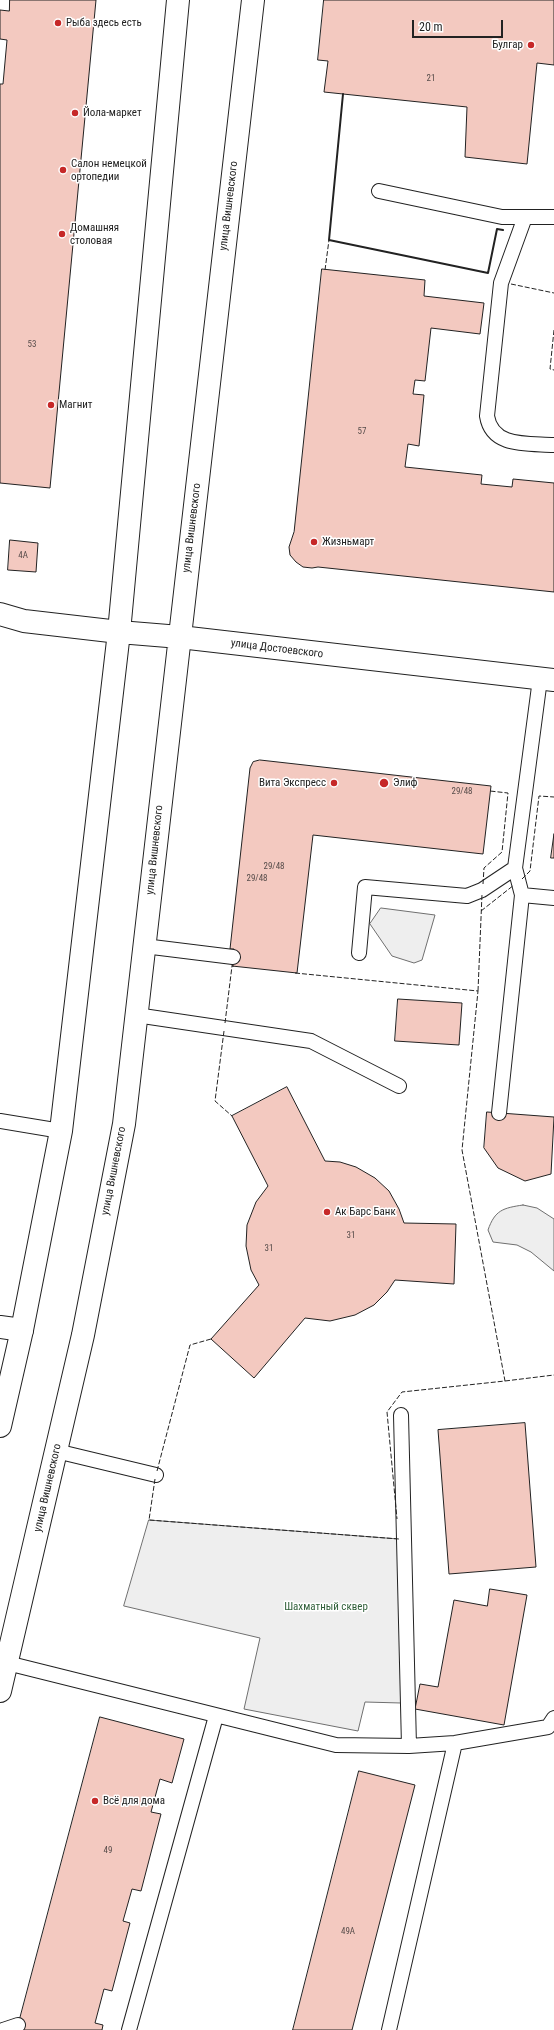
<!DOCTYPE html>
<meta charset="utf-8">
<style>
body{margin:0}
#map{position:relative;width:554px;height:2030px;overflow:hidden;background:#fff;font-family:"Roboto Condensed",sans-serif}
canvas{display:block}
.scale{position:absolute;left:412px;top:20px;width:91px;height:18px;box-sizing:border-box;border:2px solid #222;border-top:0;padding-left:5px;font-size:12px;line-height:14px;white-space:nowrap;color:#222;-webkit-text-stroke:3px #fff;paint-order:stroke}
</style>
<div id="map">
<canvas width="554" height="2030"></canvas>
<div class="scale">20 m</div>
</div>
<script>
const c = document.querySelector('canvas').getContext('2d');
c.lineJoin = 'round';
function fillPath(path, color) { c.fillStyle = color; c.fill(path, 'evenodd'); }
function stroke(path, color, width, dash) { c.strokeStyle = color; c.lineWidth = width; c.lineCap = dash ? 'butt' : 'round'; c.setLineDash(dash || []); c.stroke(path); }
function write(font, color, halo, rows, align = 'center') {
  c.font = font + ' "Roboto Condensed",sans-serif'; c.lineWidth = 3; c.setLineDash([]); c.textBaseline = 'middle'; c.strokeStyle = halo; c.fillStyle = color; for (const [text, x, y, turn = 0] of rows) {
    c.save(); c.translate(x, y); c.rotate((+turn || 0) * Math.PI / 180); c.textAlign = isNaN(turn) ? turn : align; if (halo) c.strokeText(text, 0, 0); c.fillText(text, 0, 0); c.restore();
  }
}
const green = new Path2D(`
 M 381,908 L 435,915 L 422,960 L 414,963 L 392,956 L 370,924 Z
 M 523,1205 L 537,1208 L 554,1219 L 554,1271 L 531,1252 L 517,1245 L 493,1242 L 488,1230 C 495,1210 503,1208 523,1205 Z
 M 149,1520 L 399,1539 L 401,1703 L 365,1702 L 358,1731 L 244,1709 L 260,1638 L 124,1606 Z`);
fillPath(green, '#eee');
stroke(green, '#6f6f6f', 1);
const building = new Path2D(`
 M 10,0 L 96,0 L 50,488 L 0,483 L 0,84 L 3,84 L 7,40 L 0,39 L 0,10 L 9,11 Z
 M 324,0 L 554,0 L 554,65 L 537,63 L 527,164 L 465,157 L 467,107 L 324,92 L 328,61 L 318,60 Z
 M 322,269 L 425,280 L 424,296 L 484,303 L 480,334 L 431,328 L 425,381 L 415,380 L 413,394 L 424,395 L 419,446 L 408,444 L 405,467 L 482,475 L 481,484 L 512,487 L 513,479 L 554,483 L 554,592 L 318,567 L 312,568 L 303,567 L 296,562 L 290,555 L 289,547 L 294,532 Z
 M 10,540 L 38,543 L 36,572 L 8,570 Z
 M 260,760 L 491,786 L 483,854 L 313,835 L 297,973 L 232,966 L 234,949 L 230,949 L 250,768 L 253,762 Z
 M 554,834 L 554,858 L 551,858 Z
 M 398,999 L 462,1003 L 459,1045 L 395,1041 Z
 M 287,1087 L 325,1161 L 340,1162 L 356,1167 L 375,1178 L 389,1191 L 399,1209 L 404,1223 L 456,1224 L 454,1284 L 395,1280 L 387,1292 L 374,1305 L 355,1315 L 330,1321 L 305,1318 L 254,1378 L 211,1339 L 259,1285 L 251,1270 L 246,1246 L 247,1225 L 256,1202 L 268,1186 L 232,1116 Z
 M 487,1112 L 554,1117 L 551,1174 L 525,1181 L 498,1168 L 484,1148 Z
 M 525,1423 L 536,1567 L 449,1574 L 438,1430 Z
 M 490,1589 L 527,1595 L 504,1725 L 415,1709 L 420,1684 L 438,1687 L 454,1600 L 487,1606 Z
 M 100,1717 L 184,1739 L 172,1783 L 160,1779 L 151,1812 L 161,1814 L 141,1891 L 132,1889 L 123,1921 L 130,1923 L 112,1991 L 104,1989 L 95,2023 L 103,2025 L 102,2030 L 17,2030 Z
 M 359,1771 L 415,1785 L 352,2030 L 293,2030 Z`);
fillPath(building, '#f3c9c0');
stroke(building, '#222', 1);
const lane = new Path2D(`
 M 379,191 L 502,217 L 554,217
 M 525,217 L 501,283 L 487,416 C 492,448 528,443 554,445
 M 515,868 L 522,895 L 554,898
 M 144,946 L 233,957
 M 359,953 L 365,887 L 467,896 L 482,890 L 515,868 L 540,679
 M 136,1015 L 311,1041 L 399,1086
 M 499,1113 L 522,895
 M 0,1121 L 61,1131
 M 401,1415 L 409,1746
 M 56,1451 L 156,1475
 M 7,1663 L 336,1745 L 409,1746 L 455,1743 L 548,1727 L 554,1718
 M 3,2030 L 18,2025
 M 129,2030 L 216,1716
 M 389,2030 L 455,1743`);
const street = new Path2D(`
 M 0,1327 L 22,1330`);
const secondary = new Path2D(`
 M 0,614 L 24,621 L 119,632
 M 180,637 L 554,680`);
const primary = new Path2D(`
 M 119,632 L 180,637
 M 0,1426 L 22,1330 L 61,1131 L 119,632 L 178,0
 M 0,1691 L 83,1335 L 124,1124 L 253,0`);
stroke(lane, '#222', 16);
stroke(street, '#222', 24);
stroke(secondary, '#222', 24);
stroke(primary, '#222', 24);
stroke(lane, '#fff', 14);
stroke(street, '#fff', 22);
stroke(secondary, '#fff', 22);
stroke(primary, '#fff', 22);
stroke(new Path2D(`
 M 325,270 L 329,240
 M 511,284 L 554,293
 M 554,330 L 550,369 L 554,370
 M 522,879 L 530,871 L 539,796 L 554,797
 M 483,884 L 484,868 L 502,852 L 508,793 L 490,791
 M 481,911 L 514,885
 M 295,973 L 478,991 L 462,1150 L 505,1381 L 402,1392 L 387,1412 L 397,1519
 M 478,991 L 482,894
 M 225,1023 L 232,966 L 234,966
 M 224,1031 L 215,1101 L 232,1116
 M 505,1381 L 554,1375
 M 157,1471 L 190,1345 L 211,1339
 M 155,1479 L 149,1520 L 399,1539`), '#222', 1, [5, 2]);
stroke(new Path2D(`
 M 343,94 L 329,240 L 488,273 L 497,229 L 503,230`), '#222', 2);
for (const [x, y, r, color] of [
 [58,23,4,"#c62828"],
 [531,45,4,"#c62828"],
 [75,113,4,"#c62828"],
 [63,170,4,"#c62828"],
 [62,234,4,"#c62828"],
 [51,405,4,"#c62828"],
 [314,542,4,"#c62828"],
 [334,783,4,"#c62828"],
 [384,783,5,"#c62828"],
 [327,1212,4,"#c62828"],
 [95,1801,4,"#c62828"]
]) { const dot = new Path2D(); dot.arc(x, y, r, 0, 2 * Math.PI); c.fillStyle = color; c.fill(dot); stroke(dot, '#fff', 1.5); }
write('9px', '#564c4a', null, [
 ["21",431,79],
 ["53",32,345],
 ["57",362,432],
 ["4А",23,556],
 ["29/48",462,792],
 ["29/48",274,867],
 ["29/48",257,879],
 ["31",351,1236],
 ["31",269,1249],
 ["49",108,1851],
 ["49А",348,1932]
]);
write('11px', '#222', '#fff', [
 ["Рыба здесь есть",66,23],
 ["Булгар",523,45,"right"],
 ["Йола-маркет",83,113],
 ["Салон немецкой",71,164],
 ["ортопедии",71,177],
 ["Домашняя",70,228],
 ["столовая",70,241],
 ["Магнит",59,405],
 ["Жизньмарт",322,542],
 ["Вита Экспресс",326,783,"right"],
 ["Элиф",393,783],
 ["Ак Барс Банк",335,1212],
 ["Всё для дома",103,1801]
], 'left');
write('11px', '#222', '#fff', [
 ["улица Вишневского",229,206,-83],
 ["улица Вишневского",192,528,-83],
 ["улица Достоевского",277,649,7],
 ["улица Вишневского",155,850,-84],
 ["улица Вишневского",114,1171,-79],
 ["улица Вишневского",48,1488,-77]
]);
write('11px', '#2f5e38', '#fff', [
 ["Шахматный сквер",326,1607]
]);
</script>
